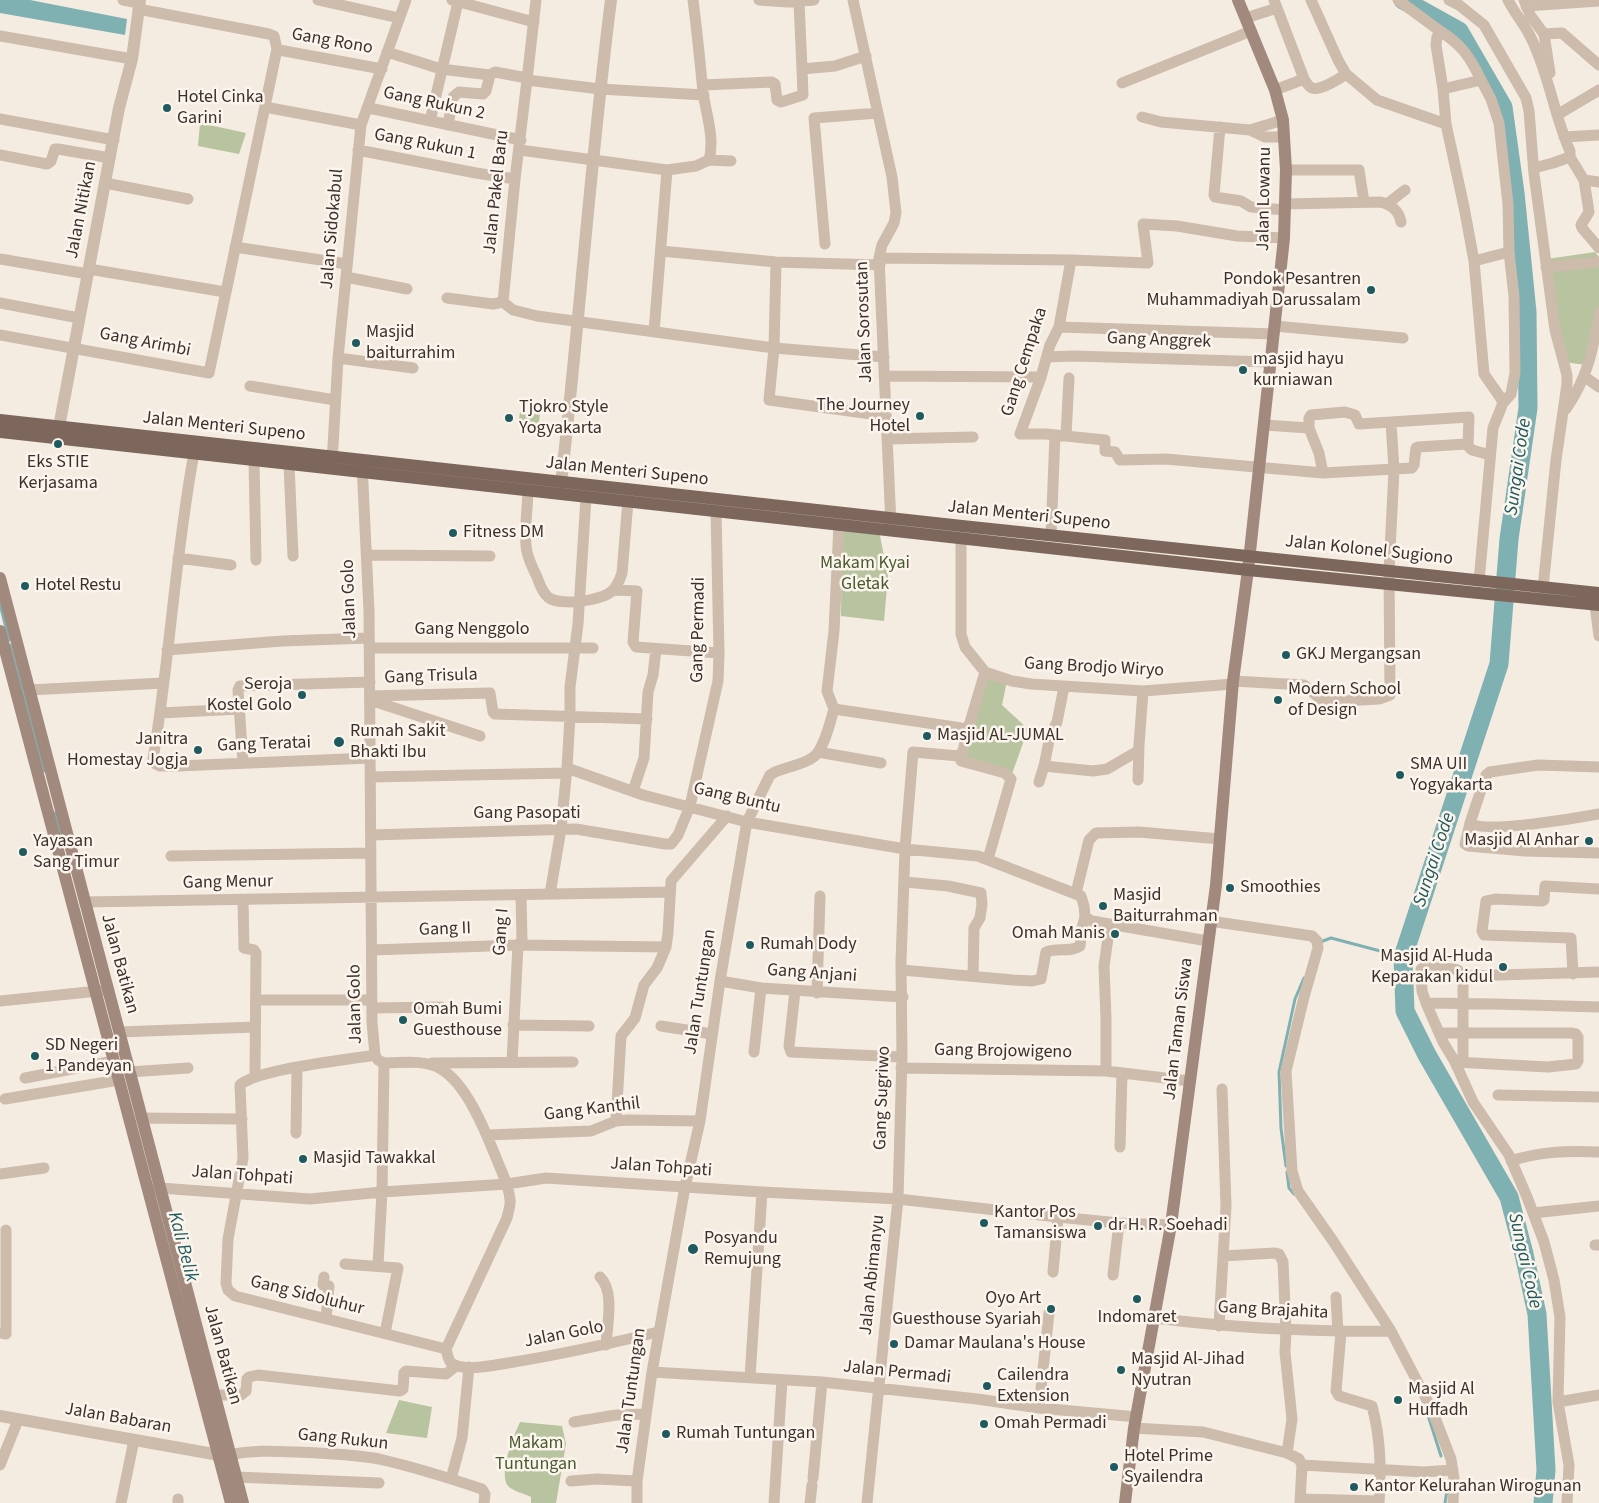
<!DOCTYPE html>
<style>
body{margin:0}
canvas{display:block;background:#f4ebe1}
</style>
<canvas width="1599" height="1503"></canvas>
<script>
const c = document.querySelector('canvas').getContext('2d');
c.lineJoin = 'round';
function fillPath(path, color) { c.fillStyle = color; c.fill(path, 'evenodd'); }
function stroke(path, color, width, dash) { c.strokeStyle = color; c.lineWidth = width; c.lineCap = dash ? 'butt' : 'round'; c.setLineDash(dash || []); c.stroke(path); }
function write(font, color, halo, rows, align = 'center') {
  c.font = font + ' "Source Sans 3",sans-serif'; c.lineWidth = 5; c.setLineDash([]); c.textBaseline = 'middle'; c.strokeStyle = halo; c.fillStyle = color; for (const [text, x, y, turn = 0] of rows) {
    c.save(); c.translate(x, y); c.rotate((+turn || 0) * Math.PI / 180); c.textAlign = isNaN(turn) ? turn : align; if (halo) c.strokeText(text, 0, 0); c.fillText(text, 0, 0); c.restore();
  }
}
fillPath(new Path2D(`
 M 200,123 L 246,133 L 239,154 L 198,146 Z
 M 1595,252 L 1599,257 L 1599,313 L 1586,365 L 1563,362 L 1547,259 Z
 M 520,412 L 540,414 L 538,428 L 518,426 Z
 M 842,528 L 879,531 L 888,576 L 884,621 L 841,616 Z
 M 988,676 L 1007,681 L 1002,705 L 1028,729 L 1012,774 L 964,759 Z
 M 399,1400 L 432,1407 L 427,1438 L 386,1433 Z
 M 520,1422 L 562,1426 L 566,1444 L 556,1503 L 531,1503 L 531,1497 C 525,1494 514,1491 509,1487 C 497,1475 514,1435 520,1422 Z`), '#b8c4a0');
fillPath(new Path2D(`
 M 0,0 L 30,0 L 127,19 L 125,35 L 0,13 Z`), '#7fb0b2');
stroke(new Path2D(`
 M 0,604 L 9,640
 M 10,645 L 44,771
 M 55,813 L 63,844
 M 1323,941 L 1331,938 L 1403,957
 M 1286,1166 L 1281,1128 L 1279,1072 L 1295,999 L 1304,978
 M 1287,1172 L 1289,1188 L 1294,1194
 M 1426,1409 L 1441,1456
 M 1445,1503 L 1448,1484`), '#7fb0b2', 3);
stroke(new Path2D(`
 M 1403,0 L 1459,31 L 1503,107 L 1515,193 L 1527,312 L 1528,408 L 1509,539 L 1499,664 L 1403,957 L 1405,1011 L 1427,1055 L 1509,1197 L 1524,1254 L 1537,1314 L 1546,1470 L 1543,1503`), '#7fb0b2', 19);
stroke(new Path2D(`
 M 123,0 L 139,3
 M 318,0 L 399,18
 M 452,0 L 534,22
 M 759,0 L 788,2 L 814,0
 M 853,0 L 892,177 L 896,213 L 894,223 L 882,245 L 879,258 L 891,525
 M 1274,0 L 1304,79 C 1306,82 1309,87 1312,88 C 1320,91 1339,79 1346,74
 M 1311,0 L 1338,60 L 1346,74 L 1377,100 L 1446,124 L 1464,207 L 1474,261 L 1484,374 L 1500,397 L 1503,403 L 1493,428 L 1479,581
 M 1398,0 L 1440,31
 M 1449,0 L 1459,5 L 1484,25 L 1526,98 L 1529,111 L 1534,174 L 1555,330 L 1567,375 L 1567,384 L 1556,460 L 1543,588
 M 1508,0 C 1515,14 1526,26 1532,40 C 1549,75 1554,115 1570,151 L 1570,157 L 1553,163 L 1534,168
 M 1524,0 L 1530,15 L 1544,34 L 1550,73
 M 799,2 L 802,69
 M 1526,6 L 1599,1
 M 138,9 L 269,34 L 274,36 L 277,49 L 279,50 L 382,69
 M 1246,18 L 1277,8
 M 1544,34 L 1562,33 L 1599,65
 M 0,36 L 132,59
 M 387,52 L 441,69 L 490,75
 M 527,80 L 536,0
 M 1122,83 L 1251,31
 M 703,85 L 772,82 L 775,84 L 777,100 L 781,102 L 803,95 L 802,69 L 835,66 L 866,56
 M 1443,89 L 1481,80 C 1470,57 1462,45 1440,31 L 1437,37 L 1436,45 L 1443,89 L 1446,124
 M 1275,90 L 1304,79
 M 704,95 L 600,89 L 527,80 L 515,179 L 503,302 L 513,310 L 537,316 L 774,348 L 884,357
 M 265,107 L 361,125
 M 369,108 L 521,140
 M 1557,115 L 1599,90
 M 1142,117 L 1161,122 L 1250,130 L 1265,137 L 1284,137
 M 0,119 L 114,140
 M 430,121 L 458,2
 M 448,125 L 453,97 L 459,92 L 483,94 L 486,91 L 490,75 L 495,72 L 527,78
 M 1220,127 L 1214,195 L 1215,197 L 1241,201 L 1251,207 L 1285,210
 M 1250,130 L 1283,120
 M 1564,137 L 1599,135
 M 358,150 L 476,173 L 515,179
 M 520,150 L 667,170 L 696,166 L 709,160 C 715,138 706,114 703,92 C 700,61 697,31 693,0
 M 0,155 L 47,164 L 51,161 L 55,149 L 58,149 L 110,158
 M 1570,157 L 1584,180 L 1599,182
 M 709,160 L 731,161
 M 1286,170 L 1359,170 L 1364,202
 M 1584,180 L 1589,212 L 1581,225 L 1582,228 L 1599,248
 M 105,183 L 188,199
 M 1285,204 L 1380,202 C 1391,204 1399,211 1401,222
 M 1387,204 L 1405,190
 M 1284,238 L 1237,236 L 1177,226 L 1143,224 L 1148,263 L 1071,260 L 1059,327 L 1050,345 L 1041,377 L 1020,434 L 1046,434 L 1105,440 L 1105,451 L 1115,452 L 1120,460 L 1166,459 L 1323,473 L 1412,468 L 1414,465 L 1416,448 L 1418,447 L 1466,444 L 1472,450 L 1490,455
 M 825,244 L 814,118 L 878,113
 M 235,247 L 347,264
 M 661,251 L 776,262 L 880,265
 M 879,258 L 1071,260
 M 0,259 L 88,274
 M 1474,261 L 1509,252 L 1508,204 L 1499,123 L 1491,99 L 1481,80
 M 776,262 L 774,348 L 769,400 L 886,416
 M 1546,267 L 1599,262
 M 89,269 L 225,292
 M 346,277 L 407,289
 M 447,298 L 493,304 L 503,302
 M 0,303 L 79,318
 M 1275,326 L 1403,338
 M 1059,327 L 1274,334
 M 654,332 L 667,170
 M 0,335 L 209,373 L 277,49
 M 1047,357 L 1074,356 L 1270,362
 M 338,358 L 413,368
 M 884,376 L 1041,377
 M 1585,377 L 1599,387
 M 250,386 L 335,400
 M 1503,403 L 1511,394 L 1515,373 L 1514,296 L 1509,252
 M 1566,409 C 1588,377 1593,350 1599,313
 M 1264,425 L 1309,428 L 1309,418 L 1311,415 L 1345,412 L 1355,415 L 1359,424 L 1391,422
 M 1309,428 L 1319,453 L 1323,473
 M 1066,436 L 1069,378
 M 887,439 L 973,437
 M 194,453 C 175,555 170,658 153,759 L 154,763 L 160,766 L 178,766 L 370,758
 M 254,460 L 256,560
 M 289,464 L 293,556
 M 332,464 L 338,358 L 361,125 L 406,0
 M 362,464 L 369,611 L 372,1022 L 375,1055 L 378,1060 L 384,1063 C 403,1063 424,1059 441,1069 C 467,1084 486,1133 497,1160 C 502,1173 509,1185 510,1200 C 511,1205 508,1212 507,1218 L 446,1349 C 448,1356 448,1363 455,1365 C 468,1371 494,1365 508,1363 C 559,1355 608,1344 658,1332
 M 528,490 C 528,507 523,536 527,552 C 529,560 533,569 537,577 C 539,583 543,593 548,597 C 555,604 580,602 589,600 C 609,596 616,592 622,573 L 628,501
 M 1051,535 L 1055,435
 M 961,538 L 961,634 L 965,647 L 985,672 L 1012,681 L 1031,684 L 1143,691 L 1233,684
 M 367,555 L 490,556
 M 178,558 L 231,565
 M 615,590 L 637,591 L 633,642 L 636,647 L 719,653
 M 1595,605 L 1599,636
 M 369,648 L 593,648
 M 167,650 L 282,641 L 369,638
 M 1233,681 L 1304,685 L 1324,702 L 1379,699 L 1390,695 L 1389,571 L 1394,470 L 1391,422 L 1469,417 L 1468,445
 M 29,690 L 163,683
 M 370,696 L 490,693 L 493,712 L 495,714 L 647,719
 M 370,700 L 480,736
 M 834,709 L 968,729 L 985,672
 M 160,713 L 240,709
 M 818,752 L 881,763
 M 959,756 L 961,761 L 1005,773 L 1011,779 L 988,859
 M 959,756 L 963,751 L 968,729
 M 243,763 L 238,690 L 240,686 L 370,682
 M 1044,766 L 1093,771 L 1107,769 L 1138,751
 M 1599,767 L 1538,765 L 1490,772 L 1486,775 L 1470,823 C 1484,834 1578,818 1599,814
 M 567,768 L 643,795 L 747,822 L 905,849 L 978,856 L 1081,896 L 1084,906 L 1085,917 L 1092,921 L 1208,941
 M 371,777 L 566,773
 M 1138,780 L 1139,745 L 1143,691
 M 1039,782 L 1044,766 L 1050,736 L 1057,722 L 1064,687
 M 633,791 L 644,758 L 648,692 L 653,675 L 656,649
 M 1470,823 L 1465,844 L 1468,846 L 1525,851 L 1599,853
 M 371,835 L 576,829 L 665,844 L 671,844 L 678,835 L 690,806 L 718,681 L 719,653 L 716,511
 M 171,856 L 371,853
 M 905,882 L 948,886 L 981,893 L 982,904 L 980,918 L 974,928 L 973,976
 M 1076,893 L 1089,840 L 1096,833 L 1139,832 L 1220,839
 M 550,894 L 561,829 L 567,768 L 570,716 L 570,687 L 578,624 L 586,497
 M 243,900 L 244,948 L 254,950 L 256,953 L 255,1077
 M 85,902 L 670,892
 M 1210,921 L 1312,936 L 1317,941 L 1318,948 L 1304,997 L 1286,1071 L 1292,1171 L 1298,1191 L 1333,1241 L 1391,1331 L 1432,1410 L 1451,1459 L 1454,1479 L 1453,1503
 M 372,950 L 518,945 L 666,947
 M 902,970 L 1013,980 L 1032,981 L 1041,979 L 1046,952 C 1058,947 1070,953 1080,946 L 1082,928 L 1085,917
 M 1573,974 L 1571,938 L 1484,935 L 1482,931 L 1486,901 L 1495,899 L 1542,901 L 1544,900 L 1545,886 L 1599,889
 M 1463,975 L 1463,1062
 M 720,981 L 761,988 L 903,997
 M 795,991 L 789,1046 L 791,1052 L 902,1057
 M 817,993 L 820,896
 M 256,1000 L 372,1000
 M 0,1001 L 108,990
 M 1426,1003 L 1495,1004 L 1599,1007
 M 372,1008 L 442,1007
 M 513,1025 L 589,1026
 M 661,1026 L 712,1034
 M 119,1032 L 255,1027
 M 1440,1033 L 1571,1033 L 1576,1034 L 1578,1037 L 1578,1061 L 1576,1064 L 1548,1067 L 1455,1062
 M 754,1052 L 761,988
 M 375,1055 C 347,1060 258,1069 240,1085 L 243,1158 L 228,1239 L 226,1283 L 228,1290 L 235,1296 L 446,1349
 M 512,1062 L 518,945 L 522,940 L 521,895
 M 432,1063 L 573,1062
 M 901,1068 L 1106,1071 L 1190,1081
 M 1106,1071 L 1106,1019 L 1104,966 L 1110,924
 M 129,1072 L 188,1068
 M 25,1078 L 114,1061
 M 1498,1095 L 1599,1097
 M 5,1099 L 119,1080
 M 141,1118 L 242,1119
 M 616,1121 L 621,1036 L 635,1018 L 644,985 L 657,968 L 666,947 L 668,933 L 671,881 L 727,816
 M 296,1133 L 297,1068
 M 488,1135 L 591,1131 L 616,1121 L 628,1120 L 700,1121
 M 1120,1147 L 1122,1073
 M 1511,1161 C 1540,1151 1569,1151 1599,1152
 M 0,1174 L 44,1168
 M 152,1190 L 160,1188 L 310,1199 L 382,1192 L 507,1184 L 546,1178 L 762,1192 L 898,1199 L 1058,1217 L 1119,1223 L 1171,1225
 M 1533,1213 L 1599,1206
 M 1595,1245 L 1599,1245
 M 1223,1256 L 1275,1253 L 1279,1254 L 1283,1262 L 1286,1330 L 1285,1352 L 1292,1419 L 1287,1453
 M 345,1264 L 398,1268 L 385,1333
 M 378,1266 L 382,1192 L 384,1063
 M 1053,1272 L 1058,1217
 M 1113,1275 L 1119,1223
 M 324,1277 L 323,1285 L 329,1286 L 326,1319
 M 600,1277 C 615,1291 607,1326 606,1345
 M 1336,1297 L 1338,1332
 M 1155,1318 C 1233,1328 1311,1332 1391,1331
 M 1219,1326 L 1226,1206 L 1222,1089
 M 1341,1332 L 1336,1391 L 1339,1396 L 1372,1406 C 1381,1440 1381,1468 1379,1503
 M 0,1333 L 6,1334 L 6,1230
 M 652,1372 L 822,1382 L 977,1399 L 1039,1408 L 1137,1417
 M 750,1377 L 762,1192
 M 215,1395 L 241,1395 L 246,1391 L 247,1379 L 249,1377 L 258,1375 L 400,1391 L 403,1389 L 404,1373 L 406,1371 L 446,1374 L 456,1366
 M 1558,1402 L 1599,1395
 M 1039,1408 L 1049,1313
 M 574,1422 L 616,1415 L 646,1414
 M 1134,1428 L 1203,1432 L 1287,1453 L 1299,1459 L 1302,1465 L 1300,1503
 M 230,1455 C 251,1450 273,1451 295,1452 C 323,1453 352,1454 379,1459 C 414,1467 449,1478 482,1489 L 485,1494 L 484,1503
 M 0,1465 L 18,1420
 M 1302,1465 L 1424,1472 L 1453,1470
 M 236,1477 L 379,1483
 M 813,1478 L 822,1382
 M 451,1479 L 462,1438 L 469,1367
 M 571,1481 L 597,1479 L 637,1481
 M 1300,1499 L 1379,1501
 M 121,1503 L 134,1440
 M 178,1503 L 178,1499
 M 637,1503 L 637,1481 L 652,1372 L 685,1187 L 700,1121 L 720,981 L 745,833 L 747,822 L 770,775 L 775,772 C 786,767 802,765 812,758 C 824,751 830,722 834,709 L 827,691 L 834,631 L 839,524
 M 774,1503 L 782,1380
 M 810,1503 L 812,1485
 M 867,1503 L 898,1199 L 902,1057 L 901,962 L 905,849 L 913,752 L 959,756
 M 1567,1503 L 1569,1465 L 1558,1402 L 1560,1317 L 1554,1280 L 1544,1242 L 1527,1197 L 1509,1155 L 1473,1102 L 1455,1062 L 1443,1042 L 1426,1003 L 1422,991 L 1421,969 L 1424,967 L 1454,969 L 1458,970 L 1460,974 L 1466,976 L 1599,972`), '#cdbbac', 11);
stroke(new Path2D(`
 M 59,427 L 119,108 L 132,59 L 140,0
 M 560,492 C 579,328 590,164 611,0
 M 0,1416 L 219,1455`), '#cdbbac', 12);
stroke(new Path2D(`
 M 0,578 L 243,1503
 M 0,631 L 231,1503
 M 1125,1503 L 1134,1428 L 1171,1225 L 1216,885 L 1233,681 L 1248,570 L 1284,238 L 1286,170 L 1283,120 L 1275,90 L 1238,0`), '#a18a7d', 12);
stroke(new Path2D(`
 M 0,420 L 962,526 L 1599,593
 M 0,432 L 1248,570 L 1599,605`), '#7d675c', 12);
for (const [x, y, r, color] of [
 [167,108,5,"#1f5a5e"],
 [1371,290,5,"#1f5a5e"],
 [356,343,5,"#1f5a5e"],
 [1243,370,5,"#1f5a5e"],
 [920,416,5,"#1f5a5e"],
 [509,418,5,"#1f5a5e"],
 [58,444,5,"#1f5a5e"],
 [453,533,5,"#1f5a5e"],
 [25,586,5,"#1f5a5e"],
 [1286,655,5,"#1f5a5e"],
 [302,695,5,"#1f5a5e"],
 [1278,700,5,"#1f5a5e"],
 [927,736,5,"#1f5a5e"],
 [339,742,6,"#1f5a5e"],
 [198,750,5,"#1f5a5e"],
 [1400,775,5,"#1f5a5e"],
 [1589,841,5,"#1f5a5e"],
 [23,852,5,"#1f5a5e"],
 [1230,888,5,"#1f5a5e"],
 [1103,906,5,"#1f5a5e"],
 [1115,934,5,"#1f5a5e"],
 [750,945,5,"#1f5a5e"],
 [1503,967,5,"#1f5a5e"],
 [403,1020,5,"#1f5a5e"],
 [35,1056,5,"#1f5a5e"],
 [303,1159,5,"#1f5a5e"],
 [984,1223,5,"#1f5a5e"],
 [1098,1226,5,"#1f5a5e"],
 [693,1249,6,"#1f5a5e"],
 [1137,1299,5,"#1f5a5e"],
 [1051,1309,5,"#1f5a5e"],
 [894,1344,5,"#1f5a5e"],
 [1121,1370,5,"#1f5a5e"],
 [987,1386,5,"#1f5a5e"],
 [1398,1400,5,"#1f5a5e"],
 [984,1424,5,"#1f5a5e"],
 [666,1434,5,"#1f5a5e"],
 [1114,1467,5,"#1f5a5e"],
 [1354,1487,5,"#1f5a5e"]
]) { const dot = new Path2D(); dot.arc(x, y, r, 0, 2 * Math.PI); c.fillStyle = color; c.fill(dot); stroke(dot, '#fbf5ee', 2); }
write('18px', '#3b302b', '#fbf5ee', [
 ["Gang Rono",332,42,10],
 ["Gang Rukun 2",434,104,12],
 ["Gang Rukun 1",425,145,11],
 ["Jalan Pakel Baru",497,192,-84],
 ["Jalan Lowanu",1265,199,-89],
 ["Jalan Nitikan",82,210,-79],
 ["Jalan Sidokabul",333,229,-85],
 ["Jalan Sorosutan",865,322,-92],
 ["Gang Anggrek",1159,341,2],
 ["Gang Arimbi",145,343,11],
 ["Gang Cempaka",1025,362,-72],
 ["Jalan Menteri Supeno",224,427,6],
 ["Jalan Menteri Supeno",627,472,6],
 ["Jalan Menteri Supeno",1029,516,6],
 ["Jalan Kolonel Sugiono",1369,551,6],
 ["Jalan Golo",350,599,-92],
 ["Gang Nenggolo",472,630],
 ["Gang Permadi",699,630,-89],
 ["Gang Brodjo Wiryo",1094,668,3],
 ["Gang Trisula",431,677,-2],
 ["Gang Teratai",264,745,-2],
 ["Gang Buntu",737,799,13],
 ["Gang Pasopati",527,814],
 ["Gang Menur",228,883,-1],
 ["Gang II",445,930,-2],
 ["Gang I",502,932,-86],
 ["Jalan Batikan",119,964,75],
 ["Gang Anjani",812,974,4],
 ["Jalan Tuntungan",701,992,-81],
 ["Jalan Golo",356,1004,-91],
 ["Jalan Taman Siswa",1179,1029,-83],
 ["Gang Brojowigeno",1003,1052,1],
 ["Gang Sugriwo",883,1098,-88],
 ["Gang Kanthil",592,1110,-7],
 ["Jalan Tohpati",661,1168,4],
 ["Jalan Tohpati",242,1176,4],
 ["Jalan Abimanyu",873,1275,-84],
 ["Gang Sidoluhur",307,1296,14],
 ["Gang Brajahita",1273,1311,3],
 ["Jalan Golo",564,1335,-11],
 ["Jalan Batikan",222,1355,75],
 ["Jalan Permadi",897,1373,6],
 ["Jalan Tuntungan",632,1391,-82],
 ["Jalan Babaran",118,1419,10],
 ["Gang Rukun",343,1440,6]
]);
write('18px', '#3b302b', '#fbf5ee', [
 ["Hotel Cinka",177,98],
 ["Garini",177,119],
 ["Pondok Pesantren",1361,280,"right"],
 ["Muhammadiyah Darussalam",1361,301,"right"],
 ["Masjid",366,333],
 ["baiturrahim",366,354],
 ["masjid hayu",1253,360],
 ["kurniawan",1253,381],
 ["The Journey",910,406,"right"],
 ["Hotel",910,427,"right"],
 ["Tjokro Style",519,408],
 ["Yogyakarta",519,429],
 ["Eks STIE",58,463,"center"],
 ["Kerjasama",58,484,"center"],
 ["Fitness DM",463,533],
 ["Hotel Restu",35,586],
 ["GKJ Mergangsan",1296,655],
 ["Seroja",292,685,"right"],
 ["Kostel Golo",292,706,"right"],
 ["Modern School",1288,690],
 ["of Design",1288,711],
 ["Rumah Sakit",350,732],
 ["Bhakti Ibu",350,753],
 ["Masjid AL-JUMAL",937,736],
 ["Janitra",188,740,"right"],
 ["Homestay Jogja",188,761,"right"],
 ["SMA UII",1410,765],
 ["Yogyakarta",1410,786],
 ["Masjid Al Anhar",1579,841,"right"],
 ["Yayasan",33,842],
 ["Sang Timur",33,863],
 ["Smoothies",1240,888],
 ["Masjid",1113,896],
 ["Baiturrahman",1113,917],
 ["Omah Manis",1105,934,"right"],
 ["Rumah Dody",760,945],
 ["Masjid Al-Huda",1493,957,"right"],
 ["Keparakan kidul",1493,978,"right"],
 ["Omah Bumi",413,1010],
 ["Guesthouse",413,1031],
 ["SD Negeri",45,1046],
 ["1 Pandeyan",45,1067],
 ["Masjid Tawakkal",313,1159],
 ["Kantor Pos",994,1213],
 ["Tamansiswa",994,1234],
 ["dr H. R. Soehadi",1108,1226],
 ["Posyandu",704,1239],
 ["Remujung",704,1260],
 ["Oyo Art",1041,1299,"right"],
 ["Guesthouse Syariah",1041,1320,"right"],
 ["Indomaret",1137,1318,"center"],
 ["Damar Maulana's House",904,1344],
 ["Masjid Al-Jihad",1131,1360],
 ["Nyutran",1131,1381],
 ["Cailendra",997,1376],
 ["Extension",997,1397],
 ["Masjid Al",1408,1390],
 ["Huffadh",1408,1411],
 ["Omah Permadi",994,1424],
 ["Rumah Tuntungan",676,1434],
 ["Hotel Prime",1124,1457],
 ["Syailendra",1124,1478],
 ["Kantor Kelurahan Wirogunan",1364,1487]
], 'left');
write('18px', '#4a5a2e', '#fbf5ee', [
 ["Makam Kyai",865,564],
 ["Gletak",865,585],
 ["Makam",536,1444],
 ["Tuntungan",536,1465]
]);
write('italic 19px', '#1f5a5e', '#fbf5ee', [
 ["Sungai Code",1519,467,-82],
 ["Sungai Code",1435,860,-72],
 ["Kali Belik",182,1247,75],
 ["Sungai Code",1524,1261,77]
]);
</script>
